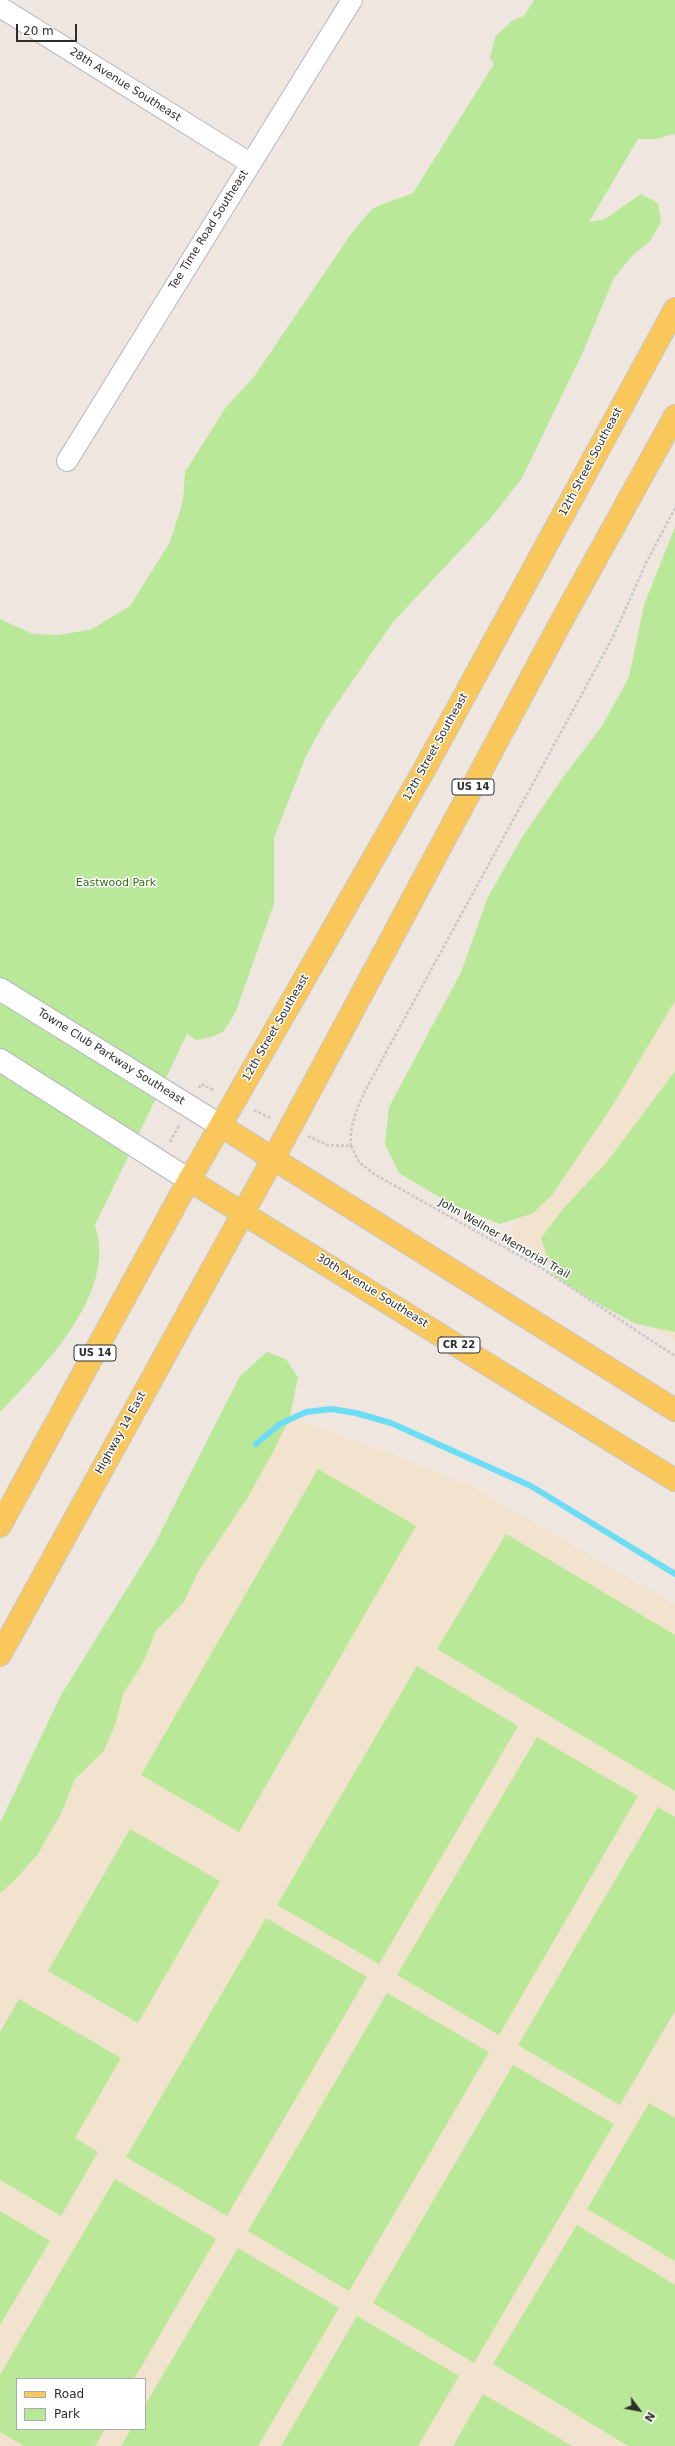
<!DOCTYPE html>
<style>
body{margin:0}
#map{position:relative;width:675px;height:2446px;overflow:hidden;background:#efe7df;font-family:"DejaVu Sans",sans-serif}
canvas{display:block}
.legend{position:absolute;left:16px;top:2378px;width:130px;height:52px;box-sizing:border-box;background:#fff;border:1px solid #ababab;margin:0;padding:5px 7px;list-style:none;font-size:12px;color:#2d2d2d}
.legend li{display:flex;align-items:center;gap:8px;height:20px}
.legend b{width:20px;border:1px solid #ababab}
.north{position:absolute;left:619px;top:2390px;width:40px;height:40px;-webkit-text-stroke:3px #fff;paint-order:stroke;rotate:122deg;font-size:11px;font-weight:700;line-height:16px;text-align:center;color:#2d2d2d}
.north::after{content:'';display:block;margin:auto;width:14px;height:18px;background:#2d2d2d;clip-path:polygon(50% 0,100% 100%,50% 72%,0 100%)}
.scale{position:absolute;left:16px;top:24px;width:61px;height:18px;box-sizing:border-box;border:2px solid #2d2d2d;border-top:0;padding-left:5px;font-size:12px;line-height:14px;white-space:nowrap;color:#2d2d2d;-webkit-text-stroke:3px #fff;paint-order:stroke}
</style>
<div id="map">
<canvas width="675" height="2446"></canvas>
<ul class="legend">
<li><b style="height:5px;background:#f9c75a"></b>Road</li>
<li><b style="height:11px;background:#bae899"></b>Park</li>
</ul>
<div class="north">N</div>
<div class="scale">20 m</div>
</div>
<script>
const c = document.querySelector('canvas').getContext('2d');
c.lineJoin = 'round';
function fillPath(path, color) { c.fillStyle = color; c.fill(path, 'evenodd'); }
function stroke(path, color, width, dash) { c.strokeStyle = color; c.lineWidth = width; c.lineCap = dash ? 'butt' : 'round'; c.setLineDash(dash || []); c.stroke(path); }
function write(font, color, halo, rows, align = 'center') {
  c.font = font + ' "DejaVu Sans",sans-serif'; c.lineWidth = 3; c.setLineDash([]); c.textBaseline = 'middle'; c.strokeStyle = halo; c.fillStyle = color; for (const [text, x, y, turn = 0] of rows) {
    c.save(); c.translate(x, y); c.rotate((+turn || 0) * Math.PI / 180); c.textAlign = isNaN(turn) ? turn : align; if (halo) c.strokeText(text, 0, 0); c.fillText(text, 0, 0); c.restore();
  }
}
fillPath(new Path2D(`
 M 675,970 L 675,1342 L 507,1236 Z
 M 290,1417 L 389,1452 L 472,1486 L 675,1605 L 675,2446 L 0,2446 L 0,1893 L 13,1882 L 61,1814 L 75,1779 L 104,1751 L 116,1722 L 123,1694 L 143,1663 L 156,1631 L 184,1602 L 198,1572 L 248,1497 ZM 17,2379 L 145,2379 L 145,2429 L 17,2429 Z`), '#f1e3ce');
fillPath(new Path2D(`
 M 534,0 L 675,0 L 675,134 L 656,139 L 638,139 L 589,222 L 605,219 L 641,194 L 658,203 L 661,222 L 650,241 L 633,255 L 614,278 L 582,354 L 522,478 L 490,519 L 393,622 L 327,718 L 306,756 L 274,838 L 274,904 L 236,1011 L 224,1031 L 212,1037 L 196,1040 L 187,1034 L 95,1225 C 118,1294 43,1367 0,1412 L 0,619 L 33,634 L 58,635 L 92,629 L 130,606 L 170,542 L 183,501 L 185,472 L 226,407 L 253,378 L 353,231 L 373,208 L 413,193 L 494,64 L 490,58 L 495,37 L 513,20 L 524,16 Z
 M 675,527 L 675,1001 L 611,1108 L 552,1195 L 533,1213 L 500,1224 L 451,1204 L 399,1173 L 385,1144 L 389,1107 L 461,972 L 488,897 L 521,839 L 561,780 L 602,726 L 629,677 L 644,605 Z
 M 675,1071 L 675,1332 L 636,1324 L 584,1296 L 553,1274 L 541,1238 L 563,1209 L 606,1163 Z
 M 267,1352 L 286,1359 L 298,1377 L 290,1417 L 273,1452 L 248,1497 L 198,1572 L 184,1602 L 156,1631 L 143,1663 L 123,1694 L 116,1722 L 104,1751 L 75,1779 L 61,1814 L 37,1855 L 13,1882 L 0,1893 L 0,1823 L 61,1695 L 154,1545 L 240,1376 Z
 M 318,1469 L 416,1526 L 239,1832 L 141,1775 Z
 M 506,1534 L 675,1635 L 675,1791 L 437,1649 Z
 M 417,1666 L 518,1726 L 379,1964 L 277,1905 Z
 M 537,1737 L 638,1796 L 499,2035 L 397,1975 Z
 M 658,1807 L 675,1817 L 675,2011 L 620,2105 L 518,2045 Z
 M 130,1829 L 220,1881 L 138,2023 L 48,1971 Z
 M 266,1918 L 367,1977 L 227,2216 L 126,2157 Z
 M 387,1993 L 489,2052 L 349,2291 L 248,2231 Z
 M 19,1999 L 121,2058 L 75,2138 L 98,2152 L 61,2216 L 0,2180 L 0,2032 Z
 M 513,2065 L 614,2124 L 474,2363 L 373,2303 Z
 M 649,2103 L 675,2118 L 675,2261 L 587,2209 Z
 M 115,2179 L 216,2239 L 134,2379 L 17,2379 L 17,2429 L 105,2429 L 95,2446 L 24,2446 L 0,2432 L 0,2375 Z
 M 0,2211 L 50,2241 L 0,2325 Z
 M 577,2225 L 675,2285 L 675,2446 L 628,2446 L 493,2364 Z
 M 238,2248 L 339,2308 L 258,2446 L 121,2446 L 131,2429 L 145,2429 L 145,2405 Z
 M 357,2316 L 459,2376 L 418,2446 L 281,2446 Z
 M 483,2394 L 572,2446 L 453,2446 Z`), '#bae899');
stroke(new Path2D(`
 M 256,1444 L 280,1424 L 306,1412 L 331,1409 L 356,1413 L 391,1423 L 531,1486 L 675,1574`), '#6dddf6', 6);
const minor = new Path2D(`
 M 0,7 L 250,163
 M 67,461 L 352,0`);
const tertiary = new Path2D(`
 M 0,989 L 221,1126
 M 0,1060 L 189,1180`);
const primary = new Path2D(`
 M 221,1126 L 675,1410
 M 189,1180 L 675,1480
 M 0,1526 L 179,1198 L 424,770 L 675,309
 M 0,1655 L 291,1126 L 561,622 L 675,416`);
stroke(minor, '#b3b7c1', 22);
stroke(tertiary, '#b3b7c1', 24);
stroke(primary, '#c8c8c8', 24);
stroke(new Path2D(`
 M 199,1088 L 201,1084 L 215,1091
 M 254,1110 L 271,1118
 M 308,1136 L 327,1145 L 351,1146 L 359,1162 L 374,1174 L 543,1269 L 675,1356
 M 170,1142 L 180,1124
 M 351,1146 C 348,1114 371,1082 385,1054 L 613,637 L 646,563 L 675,508`), '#c8c8c8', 2.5, [3, 2]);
stroke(minor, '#fff', 20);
stroke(tertiary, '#fff', 22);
stroke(primary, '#f9c75a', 22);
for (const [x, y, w] of [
 [473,787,42],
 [459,1345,42],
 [95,1353,42]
]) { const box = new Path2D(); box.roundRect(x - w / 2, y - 8, w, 16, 3); c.fillStyle = '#fff'; c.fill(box); stroke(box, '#2d2d2d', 1); }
write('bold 10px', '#2d2d2d', null, [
 ["US 14",473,787],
 ["CR 22",459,1345],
 ["US 14",95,1353]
]);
write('11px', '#2d2d2d', '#fff', [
 ["28th Avenue Southeast",125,85,32],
 ["Tee Time Road Southeast",209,230,-58],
 ["12th Street Southeast",591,462,-62],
 ["12th Street Southeast",436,747,-61],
 ["12th Street Southeast",276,1028,-60],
 ["Towne Club Parkway Southeast",111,1057,32],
 ["John Wellner Memorial Trail",504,1239,30],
 ["30th Avenue Southeast",372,1291,32],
 ["Highway 14 East",121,1433,-61]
]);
write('11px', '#307017', '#fff', [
 ["Eastwood Park",116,883]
]);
</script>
